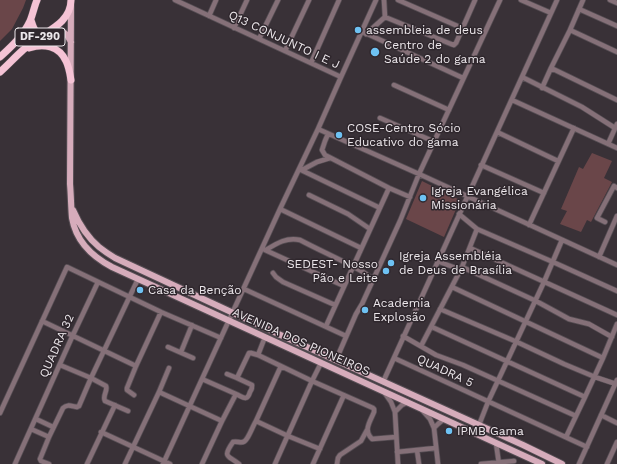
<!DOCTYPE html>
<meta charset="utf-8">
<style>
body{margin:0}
canvas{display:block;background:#393137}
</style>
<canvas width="617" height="464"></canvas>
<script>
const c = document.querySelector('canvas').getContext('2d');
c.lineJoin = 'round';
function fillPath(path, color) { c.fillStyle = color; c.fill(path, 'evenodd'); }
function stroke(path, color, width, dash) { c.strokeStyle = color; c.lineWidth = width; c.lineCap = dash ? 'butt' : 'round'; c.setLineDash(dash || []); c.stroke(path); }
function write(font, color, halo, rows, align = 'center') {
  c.font = font + ' "Work Sans",sans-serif'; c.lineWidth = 3; c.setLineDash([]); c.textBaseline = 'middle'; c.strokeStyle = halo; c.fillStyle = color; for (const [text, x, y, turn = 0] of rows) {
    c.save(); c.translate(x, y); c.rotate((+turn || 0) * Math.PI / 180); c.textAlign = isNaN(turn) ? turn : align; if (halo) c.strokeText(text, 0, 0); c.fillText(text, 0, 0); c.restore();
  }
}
fillPath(new Path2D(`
 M 0,0 L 26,0 L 23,8 L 12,29 L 0,41 Z
 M 592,153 L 612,161 L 604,178 L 612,182 L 591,222 L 587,220 L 581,232 L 560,224 L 567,211 L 561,209 L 579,167 L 583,169 Z
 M 422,181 L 460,200 L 444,237 L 406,219 Z`), '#6a4649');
const minor = new Path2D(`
 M 175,0 L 341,77
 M 384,0 L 385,17
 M 398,0 L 462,28
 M 521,0 L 551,13
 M 610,0 L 617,3
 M 579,9 L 617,26
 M 209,16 L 216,0
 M 385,17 L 451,44 L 454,45 L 456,43 L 475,0
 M 234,28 L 247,0
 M 570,30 L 583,0
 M 361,31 L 463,78
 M 366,34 L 385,17
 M 259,39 L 278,0
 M 285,51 L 309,0
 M 311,63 L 339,0
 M 551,68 L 570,30 L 617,52
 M 522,77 L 582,107 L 615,128
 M 394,85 L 449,110
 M 542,88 L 551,68 L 617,100
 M 512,100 L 617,148
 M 380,118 L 435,142
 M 318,129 L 419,174 L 617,265
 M 497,132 L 558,161
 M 328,134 L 325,141 L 322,150 L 325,155 L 389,188 L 410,197
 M 608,144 L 617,124
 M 481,165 L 544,193
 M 299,169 L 380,208
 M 302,170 L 317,162 L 330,158
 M 309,195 L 348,214 L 370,229
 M 280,209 L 361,248
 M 459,214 L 477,229 L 553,262 L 617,291
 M 605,222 L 597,218 L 614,186 L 617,188
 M 529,225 L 574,128
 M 470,248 L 617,315
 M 265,250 L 344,286
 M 266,250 C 277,243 287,237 300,240 C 317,249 335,257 352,266 C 360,270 367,273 373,280
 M 599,257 L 617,216
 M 437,261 L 461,270
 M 462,267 L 536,301 L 569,319 L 589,324 L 612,337
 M 273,273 L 276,277 L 283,282 L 335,305
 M 452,287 L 603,358
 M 244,289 L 346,336
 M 440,309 L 517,342 L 564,364 L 595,377 L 616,384
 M 42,321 L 136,366
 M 326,326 L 389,188
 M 432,327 L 585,397
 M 403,336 L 436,355 L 463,365 L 576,416
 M 421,346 L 462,267 L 477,229
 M 168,347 L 193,358
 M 181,352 L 192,325
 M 258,355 L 265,337
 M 394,358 L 587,447
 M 336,360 L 356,314 L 362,304 L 400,221 L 419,174 L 500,0
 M 60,365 L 91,378 L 106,386 C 108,391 102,396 105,401 L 128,411
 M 281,366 L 256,421 L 288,436 L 320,449
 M 169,368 L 159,392 L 222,421
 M 227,374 L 237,378 L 249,353 L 251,353 L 258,355 L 312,381 L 373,408 L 374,409 L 374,412 C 370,422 363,430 372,439 L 396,437
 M 202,379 L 236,394
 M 383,382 L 557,0
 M 384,392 L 391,402 L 395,412 L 398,464
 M 134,395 L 127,390 L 127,388 L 136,366 L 161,312
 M 422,410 L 430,419 L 434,428 L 438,464
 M 395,412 L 402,405 L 408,402
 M 0,413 L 67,267 L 161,312 L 221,338
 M 601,415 L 617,423
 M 36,419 L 53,427
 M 479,425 L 488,402 L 544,282 L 562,240
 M 434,428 L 438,424 L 444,419
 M 31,429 L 49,437
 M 101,432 L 170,464
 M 566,437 L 585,397 L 603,358 L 617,324
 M 496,443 L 499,464
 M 417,450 L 419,464
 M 397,452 L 436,448
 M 15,464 L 72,337 L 98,282
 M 49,464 L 41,461 L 40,459 L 49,437 L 63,408 C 67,404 71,406 77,407 L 79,406 L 91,378 L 138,279
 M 87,464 L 115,405
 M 125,464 L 159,392
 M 163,464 L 280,209 L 318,129 L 341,77 L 376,0
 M 202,464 L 222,421 L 236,394 C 243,397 247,402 250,392 C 252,388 252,390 252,385 L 237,378
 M 239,464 C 228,455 222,458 233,442 C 237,441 240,443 243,442 C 248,441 253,425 256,421
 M 275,464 L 312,381 L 321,363
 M 313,464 L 344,395
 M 337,464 L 338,458 L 340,455 L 361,441 L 367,430
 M 481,464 L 514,461
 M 579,464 L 617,380
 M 607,464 L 617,442`);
const major = new Path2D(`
 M 71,7 L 70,184 C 71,195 71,207 72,218 C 76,241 93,257 112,267 L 542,464
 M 50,32 L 62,31 L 67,35 L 71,42
 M 73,210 C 79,224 87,237 99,247 C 104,251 110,255 115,258 L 287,338 L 523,445 L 562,464`);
const highway = new Path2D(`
 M 31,20 C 34,29 34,33 45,34
 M 29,48 C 44,43 59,46 66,61 C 69,67 70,74 71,80
 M 0,57 C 12,46 23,36 30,21 C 33,14 34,7 37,0
 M 0,72 C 8,65 15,57 23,50 C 28,46 33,42 38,38 C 52,29 71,20 71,0`);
stroke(minor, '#564e54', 6);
stroke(major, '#564e54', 8);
stroke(highway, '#564e54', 8);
stroke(minor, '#857078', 4.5);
stroke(major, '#d6acbb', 6);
stroke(highway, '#f5c3d5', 7);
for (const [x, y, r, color] of [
 [358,30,4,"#6ec2f3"],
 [375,52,5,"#6ec2f3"],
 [339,135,4,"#6ec2f3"],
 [423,198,4,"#6ec2f3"],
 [391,263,4,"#6ec2f3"],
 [386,271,4,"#6ec2f3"],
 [140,290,4,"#6ec2f3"],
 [365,310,4,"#6ec2f3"],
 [449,431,4,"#6ec2f3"]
]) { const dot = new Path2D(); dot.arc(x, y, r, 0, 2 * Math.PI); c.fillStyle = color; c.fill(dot); stroke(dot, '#2f272d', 1.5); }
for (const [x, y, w] of [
 [40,37,50]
]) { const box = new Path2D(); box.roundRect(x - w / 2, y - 9, w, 18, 3); c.fillStyle = '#2f272d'; c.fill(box); stroke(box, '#ece7eb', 1); }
write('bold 11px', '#ece7eb', null, [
 ["DF-290",40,37]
]);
write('12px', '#ece7eb', '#2f272d', [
 ["assembleia de deus",366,30],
 ["Centro de",384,45],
 ["Saúde 2 do gama",384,59],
 ["COSE-Centro Sócio",347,128],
 ["Educativo do gama",347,142],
 ["Igreja Evangélica",431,191],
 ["Missionária",431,205],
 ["Igreja Assembléia",399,256],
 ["de Deus de Brasília",399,270],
 ["SEDEST- Nosso",378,264,"right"],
 ["Pão e Leite",378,278,"right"],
 ["Casa da Benção",148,290],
 ["Academia",373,303],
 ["Explosão",373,317],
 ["IPMB Gama",457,431]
], 'left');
write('12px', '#ece7eb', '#2f272d', [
 ["Q13 CONJUNTO I E J",284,40,25],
 ["AVENIDA DOS PIONEIROS",301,342,24],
 ["QUADRA 32",57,346,-66],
 ["QUADRA 5",445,371,25]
]);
</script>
